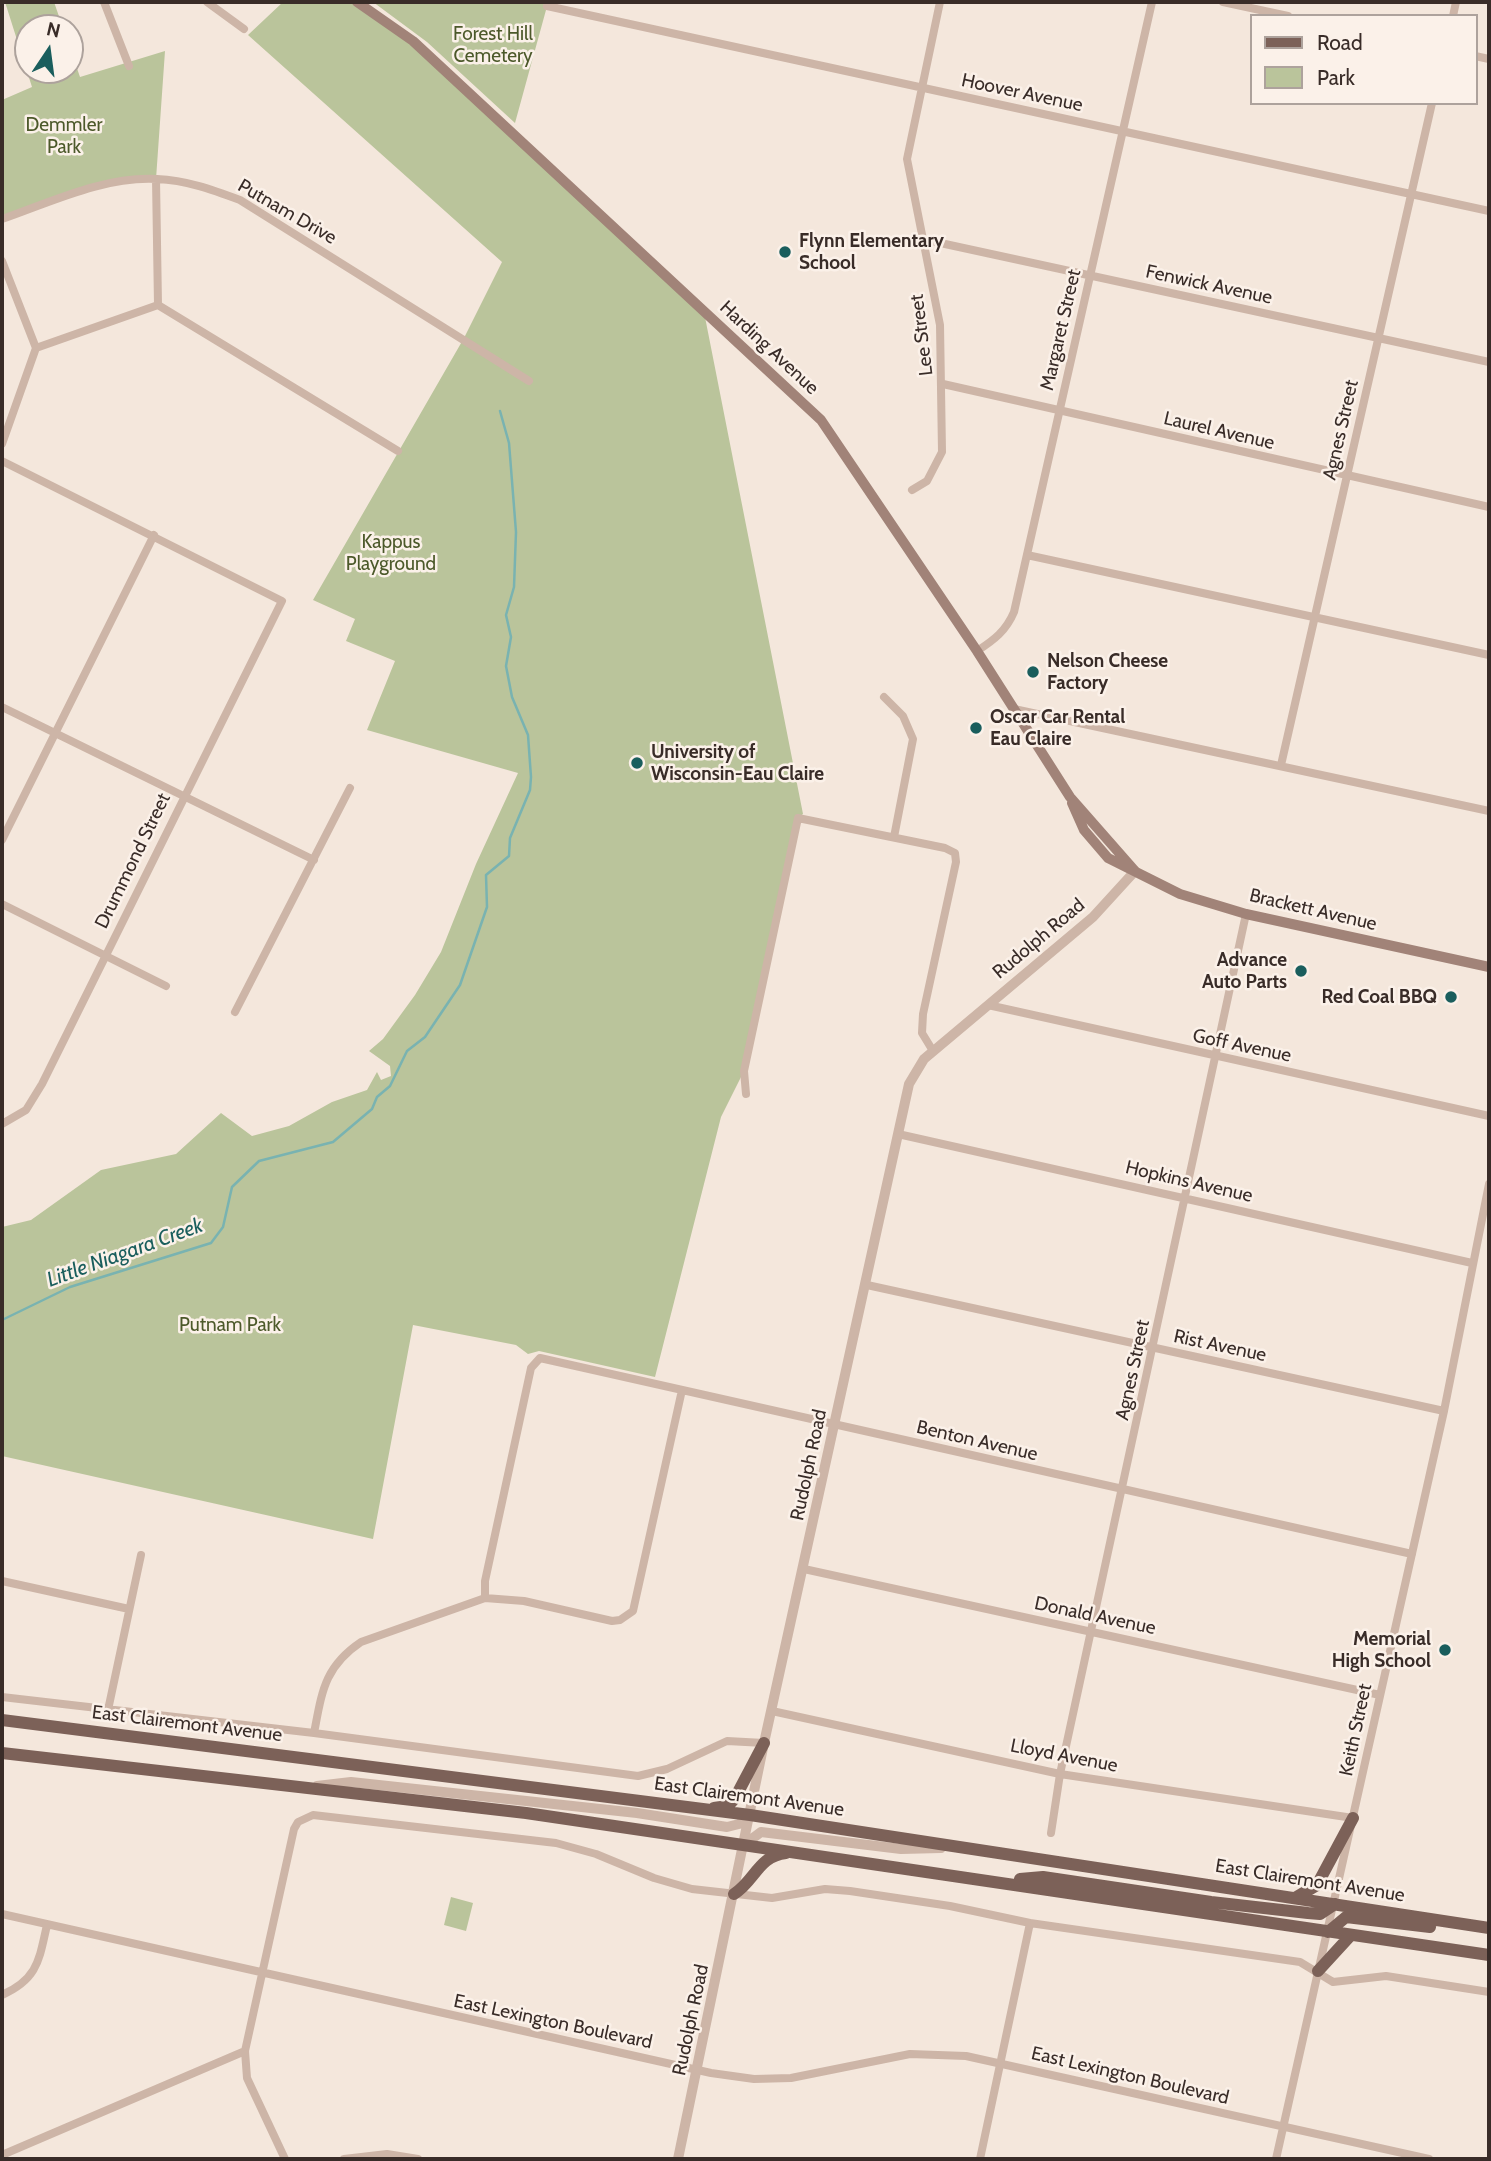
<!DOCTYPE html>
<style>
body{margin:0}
#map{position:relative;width:1491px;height:2161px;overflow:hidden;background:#f4e7dc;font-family:Cabin,sans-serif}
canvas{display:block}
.frame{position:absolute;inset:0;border:4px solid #392c28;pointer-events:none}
.legend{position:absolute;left:1250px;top:14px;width:228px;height:91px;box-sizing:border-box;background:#fbf1e9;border:2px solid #ada29c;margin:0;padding:9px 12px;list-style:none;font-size:21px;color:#392c28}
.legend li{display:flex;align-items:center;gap:14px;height:35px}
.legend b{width:35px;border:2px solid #ada29c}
.north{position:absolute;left:14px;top:14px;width:70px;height:70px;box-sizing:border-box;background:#fbf1e9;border:2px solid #ada29c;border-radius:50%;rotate:13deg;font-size:19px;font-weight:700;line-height:28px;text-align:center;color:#392c28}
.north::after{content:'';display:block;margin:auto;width:24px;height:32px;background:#1a5e5d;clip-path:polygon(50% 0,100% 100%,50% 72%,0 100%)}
</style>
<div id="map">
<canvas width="1491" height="2161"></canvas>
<div class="frame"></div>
<ul class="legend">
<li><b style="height:9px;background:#7c6158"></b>Road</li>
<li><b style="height:19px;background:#bac49b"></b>Park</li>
</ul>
<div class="north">N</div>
</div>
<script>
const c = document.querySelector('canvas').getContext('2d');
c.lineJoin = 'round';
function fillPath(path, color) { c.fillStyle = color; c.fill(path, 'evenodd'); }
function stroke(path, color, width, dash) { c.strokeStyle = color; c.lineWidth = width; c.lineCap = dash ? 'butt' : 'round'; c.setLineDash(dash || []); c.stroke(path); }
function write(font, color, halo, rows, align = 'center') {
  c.font = font + ' Cabin,sans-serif'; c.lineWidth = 5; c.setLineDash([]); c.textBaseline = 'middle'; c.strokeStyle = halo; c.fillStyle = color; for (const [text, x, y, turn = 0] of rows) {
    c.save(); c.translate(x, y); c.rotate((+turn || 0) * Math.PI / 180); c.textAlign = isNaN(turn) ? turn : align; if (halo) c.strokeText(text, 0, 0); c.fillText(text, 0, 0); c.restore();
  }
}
fillPath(new Path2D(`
 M 5,2 L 54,2 L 63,28 L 28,28 L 28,70 L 70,70 L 70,48 L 80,77 L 165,51 L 156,179 L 97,186 L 2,219 L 2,100 L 32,87 Z
 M 283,2 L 357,2 L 413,41 L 704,312 L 803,814 L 798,818 L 744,1071 L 721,1117 L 655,1377 L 539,1351 L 528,1354 L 516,1345 L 413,1325 L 373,1539 L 2,1456 L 2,1227 L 31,1220 L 101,1170 L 176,1154 L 221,1113 L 252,1136 L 289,1126 L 332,1102 L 367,1090 L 377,1072 L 381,1080 L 391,1076 L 390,1066 L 369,1051 L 383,1039 L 415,995 L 441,952 L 476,864 L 518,773 L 367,730 L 395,661 L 346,641 L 355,619 L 313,600 L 464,338 L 502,262 L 248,35 Z
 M 373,2 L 543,2 L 546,10 L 515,123 L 427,42 Z
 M 451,1897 L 473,1903 L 466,1931 L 444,1925 Z`), '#bac49b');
stroke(new Path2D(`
 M 2,1320 L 70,1287 L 211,1243 L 223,1227 L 232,1187 L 259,1161 L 333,1142 L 372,1109 L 377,1097 L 390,1086 L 407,1051 L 425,1037 L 460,985 L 487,907 L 486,875 L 509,856 L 510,838 L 530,790 L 531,777 L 528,735 L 512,697 L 506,666 L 511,637 L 506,615 L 514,587 L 516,532 L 509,443 L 500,411`), '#79b3b1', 2.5);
stroke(new Path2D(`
 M 104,2 L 129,66
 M 207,2 L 244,29
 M 548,2 L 547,6 L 1489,211
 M 1223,2 L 1288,16
 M 1453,16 L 1456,2
 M 1475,56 L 1489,59
 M 156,179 L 158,305
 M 2,219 C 51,202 104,176 157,179 C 186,180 213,190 240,200 L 529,381
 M 922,239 L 1489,362
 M 2,261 L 36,348 L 2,444
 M 36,348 L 158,305 L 398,451
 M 943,384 L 1489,507
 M 2,461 L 282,601 L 42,1084 L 26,1110 L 2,1124
 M 912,490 L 927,481 L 942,452 L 940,325 L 907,159 L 940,2
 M 1027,555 L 1489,655
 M 977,651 C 994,640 1006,631 1014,612 L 1152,2
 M 884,697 L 903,716 L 913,739 L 894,837
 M 2,707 L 314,860
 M 1014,709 L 1489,811
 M 1281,765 L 1432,103
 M 2,840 L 154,535
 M 2,904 L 166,986
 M 988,1005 L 1489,1116
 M 235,1012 L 350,788
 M 746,1094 L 744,1071 L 798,818 L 945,848 L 955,853 L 956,862 L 923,1014 L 922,1033 L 933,1051
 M 898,1134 L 1472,1263
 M 867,1285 L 1444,1411
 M 804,1569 L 1380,1695
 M 2,1581 L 129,1609
 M 485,1598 L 524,1601 L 612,1621 L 620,1620 L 633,1611 L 682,1390
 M 2,1697 L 314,1733 L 638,1776 L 667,1769 L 727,1741 L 764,1743
 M 108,1710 L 141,1555
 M 772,1711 L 1060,1774 L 1353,1818
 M 314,1733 C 322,1692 324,1667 361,1642 L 485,1598 L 485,1581 L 531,1368 L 540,1358 L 1412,1554
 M 1051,1833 L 1060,1774 L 1246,914
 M 2,1914 L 711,2073 L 754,2079 L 791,2078 L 910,2054 L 966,2056 L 1429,2159
 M 2,1995 C 38,1979 39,1960 47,1925
 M 2,2155 L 245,2051
 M 285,2159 L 247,2078 L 245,2051 L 294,1829 L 298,1822 L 313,1815 L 556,1843 L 596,1854 L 654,1878 L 692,1889 L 772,1898 L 825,1889 L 850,1891 L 950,1906 L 1030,1923 L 1300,1962 L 1333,1982 L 1386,1976 L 1489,1992
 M 344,2159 L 387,2154 L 418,2159
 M 980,2159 L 1030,1923
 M 1276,2159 L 1444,1411 L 1489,1184`), '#cdb5a7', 8);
stroke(new Path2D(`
 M 317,1786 L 351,1782 L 637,1813 L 727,1827 L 739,1824 L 750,1816
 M 745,1844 L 761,1832 L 901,1849 L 941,1848
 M 678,2159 L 764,1743 L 909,1084 L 924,1059 L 1093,917 L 1135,871`), '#cdb5a7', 10);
stroke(new Path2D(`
 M 357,2 L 413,41 L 821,420 L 977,651 L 1070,797 L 1135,871
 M 1072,803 L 1084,830 L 1108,858 L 1180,894 L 1246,914 L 1489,967`), '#a18378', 10);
stroke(new Path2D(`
 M 2,1720 L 750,1815 L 1489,1928
 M 2,1753 L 526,1813 L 1489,1955
 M 714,1808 L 728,1806 L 735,1798 L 764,1743
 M 1020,1879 L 1043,1877 L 1211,1902 L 1308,1913 L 1320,1914 L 1335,1904
 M 734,1894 C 755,1881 758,1856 786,1853
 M 1295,1898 L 1317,1885 L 1353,1818
 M 1328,1932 L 1346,1917 L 1430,1927
 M 1318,1971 L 1351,1935`), '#7c6158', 12);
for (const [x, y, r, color] of [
 [785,252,7,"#1a5e5d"],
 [1033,672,7,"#1a5e5d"],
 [976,728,7,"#1a5e5d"],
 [637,763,7,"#1a5e5d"],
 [1301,971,7,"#1a5e5d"],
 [1451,997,7,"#1a5e5d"],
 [1445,1650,7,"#1a5e5d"]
]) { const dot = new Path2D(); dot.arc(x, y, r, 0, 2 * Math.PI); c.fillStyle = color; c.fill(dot); stroke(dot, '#fbf1e9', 2.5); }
write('19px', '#4c592a', '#fbf1e9', [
 ["Forest Hill",493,34],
 ["Cemetery",493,56],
 ["Demmler",64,125],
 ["Park",64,147],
 ["Kappus",391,542],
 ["Playground",391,564],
 ["Putnam Park",230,1325]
]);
write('19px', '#392c28', '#fbf1e9', [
 ["Hoover Avenue",1022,93,12],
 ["Putnam Drive",287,212,30],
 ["Fenwick Avenue",1209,285,12],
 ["Margaret Street",1061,330,-77],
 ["Lee Street",922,335,-97],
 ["Harding Avenue",769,348,43],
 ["Agnes Street",1341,430,-77],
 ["Laurel Avenue",1219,431,13],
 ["Drummond Street",133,861,-64],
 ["Brackett Avenue",1313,910,13],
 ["Rudolph Road",1039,939,-40],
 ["Goff Avenue",1242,1046,12],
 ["Hopkins Avenue",1189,1182,13],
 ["Rist Avenue",1220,1346,12],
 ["Agnes Street",1133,1370,-78],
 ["Benton Avenue",977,1441,13],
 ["Rudolph Road",809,1465,-78],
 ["Donald Avenue",1095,1616,12],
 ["East Clairemont Avenue",187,1724,7],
 ["Keith Street",1356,1730,-78],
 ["Lloyd Avenue",1064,1756,11],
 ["East Clairemont Avenue",749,1797,8],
 ["East Clairemont Avenue",1310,1881,9],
 ["Rudolph Road",691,2020,-78],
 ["East Lexington Boulevard",553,2022,12],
 ["East Lexington Boulevard",1130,2076,13]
]);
write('bold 19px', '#392c28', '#fbf1e9', [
 ["Flynn Elementary",799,241],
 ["School",799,263],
 ["Nelson Cheese",1047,661],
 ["Factory",1047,683],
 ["Oscar Car Rental",990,717],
 ["Eau Claire",990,739],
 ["University of",651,752],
 ["Wisconsin-Eau Claire",651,774],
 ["Advance",1287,960,"right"],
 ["Auto Parts",1287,982,"right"],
 ["Red Coal BBQ",1437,997,"right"],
 ["Memorial",1431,1639,"right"],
 ["High School",1431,1661,"right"]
], 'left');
write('italic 21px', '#1a5e5d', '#fbf1e9', [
 ["Little Niagara Creek",125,1253,-20]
]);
</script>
